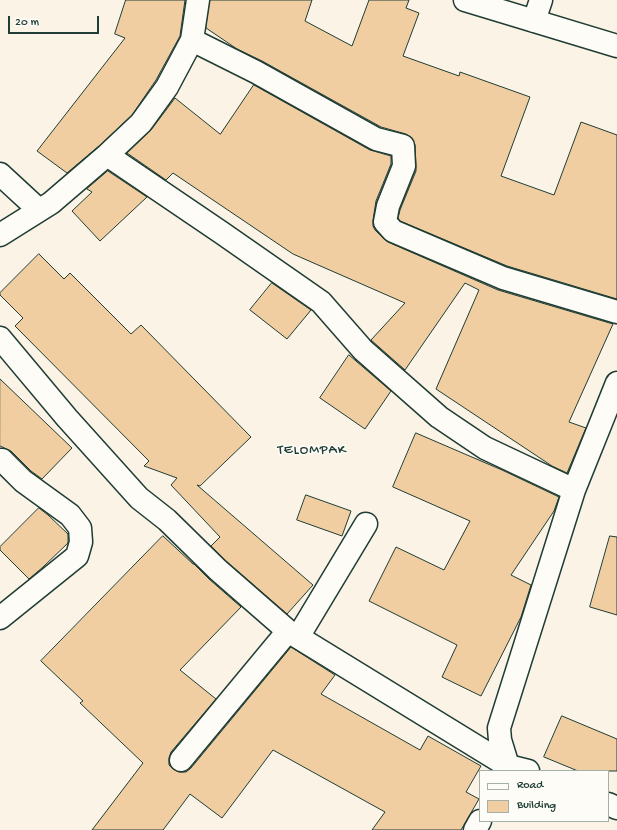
<!DOCTYPE html>
<style>
body{margin:0}
#map{position:relative;width:617px;height:830px;overflow:hidden;background:#faf3e6;font-family:"Gochi Hand",sans-serif}
canvas{display:block}
.legend{position:absolute;left:479px;top:770px;width:130px;height:52px;box-sizing:border-box;background:#fdfcf7;border:1px solid #a4b0a9;margin:0;padding:5px 7px;list-style:none;font-size:12px;color:#1f3d34}
.legend li{display:flex;align-items:center;gap:8px;height:20px}
.legend b{width:20px;border:1px solid #a4b0a9}
.scale{position:absolute;left:8px;top:16px;width:91px;height:18px;box-sizing:border-box;border:2px solid #1f3d34;border-top:0;padding-left:5px;font-size:12px;line-height:14px;white-space:nowrap;color:#1f3d34;-webkit-text-stroke:3px #fdfcf7;paint-order:stroke}
</style>
<div id="map">
<canvas width="617" height="830"></canvas>
<ul class="legend">
<li><b style="height:5px;background:#fdfcf7"></b>Road</li>
<li><b style="height:11px;background:#f0cea1"></b>Building</li>
</ul>
<div class="scale">20 m</div>
</div>
<script>
const c = document.querySelector('canvas').getContext('2d');
c.lineJoin = 'round';
function fillPath(path, color) { c.fillStyle = color; c.fill(path, 'evenodd'); }
function stroke(path, color, width, dash) { c.strokeStyle = color; c.lineWidth = width; c.lineCap = dash ? 'butt' : 'round'; c.setLineDash(dash || []); c.stroke(path); }
function write(font, color, halo, rows, align = 'center') {
  c.font = font + ' "Gochi Hand",sans-serif'; c.lineWidth = 3; c.setLineDash([]); c.textBaseline = 'middle'; c.strokeStyle = halo; c.fillStyle = color; for (const [text, x, y, turn = 0] of rows) {
    c.save(); c.translate(x, y); c.rotate((+turn || 0) * Math.PI / 180); c.textAlign = isNaN(turn) ? turn : align; if (halo) c.strokeText(text, 0, 0); c.fillText(text, 0, 0); c.restore();
  }
}
const building = new Path2D(`
 M 126,0 L 185,0 L 180,36 L 156,80 L 132,115 L 99,146 L 67,173 L 37,151 L 125,38 L 115,34 Z
 M 210,0 L 312,0 L 305,21 L 352,46 L 369,0 L 409,0 L 406,8 L 419,13 L 403,56 L 459,76 L 460,72 L 530,97 L 501,176 L 554,195 L 581,122 L 617,135 L 617,299 L 507,266 L 400,221 L 398,218 L 400,210 L 416,171 L 416,166 L 415,145 L 412,138 L 406,134 L 381,127 L 262,61 L 237,49 L 206,28 Z
 M 254,85 L 370,150 L 391,156 L 391,164 L 376,201 L 373,220 L 373,226 L 375,230 L 384,239 L 388,242 L 498,290 L 613,324 L 569,422 L 586,428 L 567,473 L 552,466 L 436,389 L 479,290 L 465,283 L 405,370 L 371,340 L 405,303 L 293,254 L 173,173 L 166,180 L 127,153 L 151,130 L 175,98 L 220,134 Z
 M 108,171 L 147,197 L 100,241 L 72,211 L 92,192 L 87,189 Z
 M 39,254 L 64,279 L 70,273 L 131,334 L 141,325 L 251,437 L 200,486 L 197,485 L 313,585 L 287,614 L 226,561 L 211,546 L 220,537 L 171,485 L 177,478 L 144,466 L 149,461 L 15,326 L 23,318 L 0,295 L 0,293 Z
 M 272,283 L 311,310 L 287,339 L 250,310 Z
 M 349,355 L 391,391 L 365,429 L 320,398 Z
 M 0,379 L 72,448 L 42,479 L 31,471 L 11,451 L 0,446 Z
 M 416,433 L 502,470 L 559,497 L 554,511 L 511,575 L 531,585 L 521,617 L 481,696 L 442,677 L 457,645 L 369,601 L 396,547 L 444,570 L 470,521 L 393,487 Z
 M 306,495 L 351,511 L 342,536 L 297,520 Z
 M 39,508 L 48,515 L 68,534 L 68,543 L 43,567 L 29,579 L 0,550 L 0,547 Z
 M 163,536 L 193,564 L 194,564 L 209,579 L 241,607 L 180,670 L 216,699 L 171,752 L 169,758 L 169,765 L 173,769 L 179,772 L 186,772 L 191,768 L 291,647 L 335,675 L 321,694 L 420,750 L 428,736 L 481,766 L 466,792 L 479,799 L 461,830 L 372,830 L 385,812 L 273,750 L 222,818 L 190,794 L 163,830 L 92,830 L 143,763 L 80,703 L 83,701 L 41,661 Z
 M 610,536 L 617,537 L 617,615 L 590,607 Z
 M 562,716 L 617,739 L 617,771 L 578,771 L 544,757 Z`);
fillPath(building, '#f0cea1');
stroke(building, '#1f3d34', 1);
const minor = new Path2D(`
 M 465,0 L 617,46
 M 534,21 L 541,0
 M 192,40 L 256,72 L 376,139 L 403,146 L 404,166 L 388,206 L 385,222 L 393,231 L 503,278 L 617,312
 M 107,155 L 222,233 L 321,302 L 363,350 L 439,417 L 485,448 L 574,490
 M 0,174 L 39,210
 M 0,235 L 51,203 L 107,155 L 141,123 L 167,87 L 192,40 L 198,0
 M 0,338 L 67,418 L 139,498 L 167,520 L 218,570 L 288,631 L 508,766 L 528,771
 M 0,460 L 2,460 L 23,481 L 70,515 L 80,528 L 81,542 L 77,556 L 0,618
 M 298,637 L 366,524
 M 181,760 L 288,631
 M 505,771 L 508,766 L 500,740 L 499,728 L 574,490 L 617,383
 M 608,804 L 617,808
 M 475,830 L 480,821`);
stroke(minor, '#1f3d34', 25);
stroke(minor, '#fdfcf7', 22);
c.letterSpacing = '1px';
write('14px', '#1f3d34', '#fdfcf7', [
 ["TELOMPAK",312,451]
]);
c.letterSpacing = '0px';
</script>
